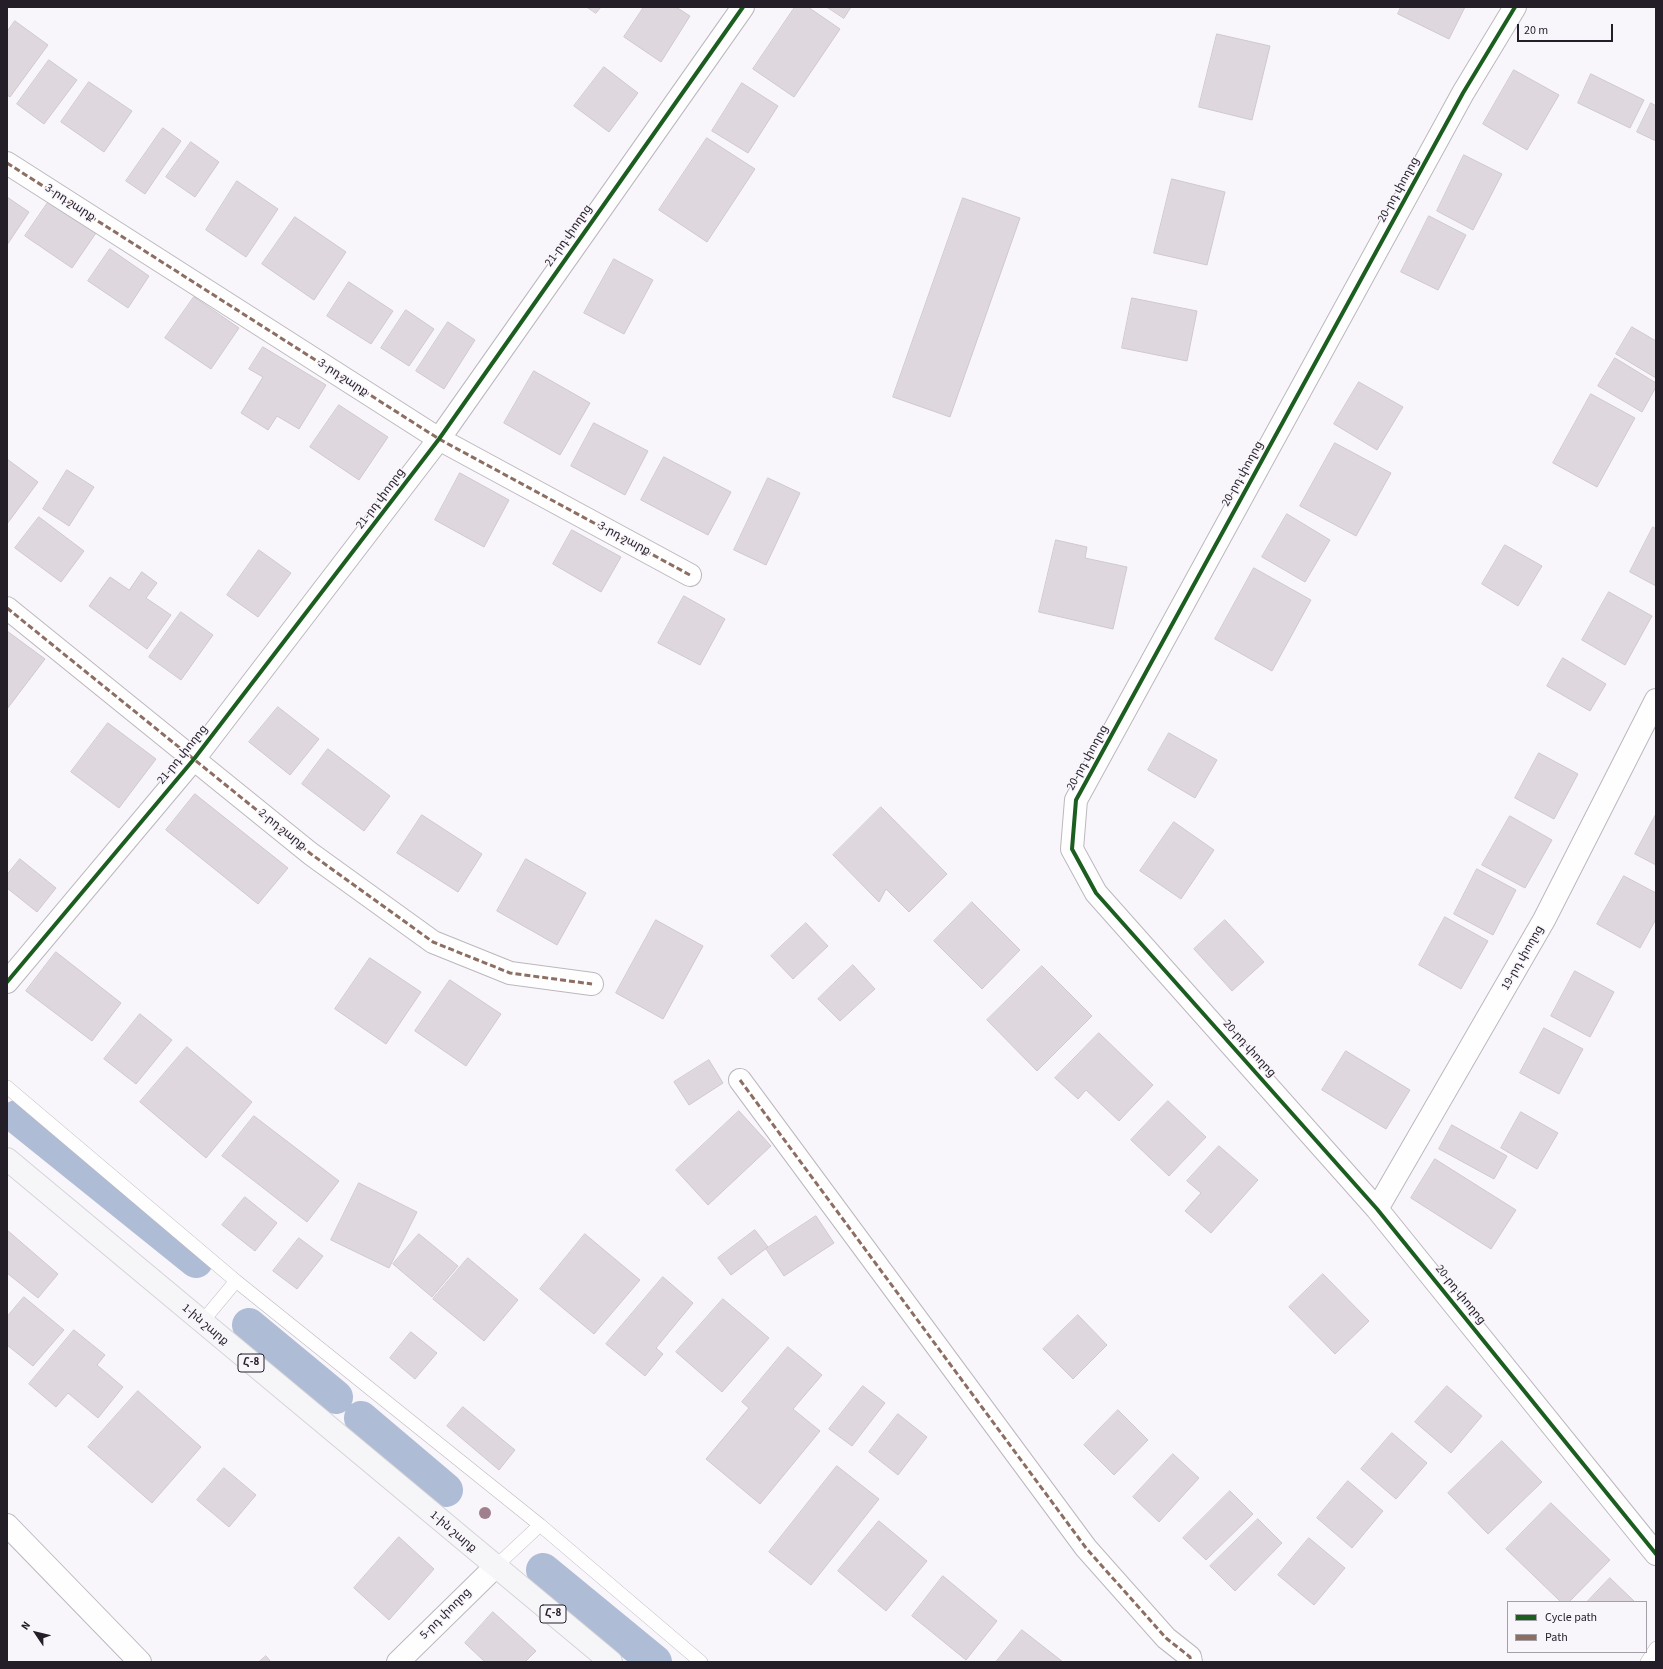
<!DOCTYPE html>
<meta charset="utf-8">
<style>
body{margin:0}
#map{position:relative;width:1663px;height:1669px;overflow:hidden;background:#f8f6fa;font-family:"Source Sans 3",sans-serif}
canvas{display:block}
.frame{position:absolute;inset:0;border:8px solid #241e28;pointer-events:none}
.legend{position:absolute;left:1507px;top:1601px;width:140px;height:52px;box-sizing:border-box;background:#f8f5fb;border:1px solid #a39fa7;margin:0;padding:5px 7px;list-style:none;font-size:12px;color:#241e28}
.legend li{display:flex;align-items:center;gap:8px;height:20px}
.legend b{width:20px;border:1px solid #a39fa7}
.north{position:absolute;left:16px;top:1613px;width:40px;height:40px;-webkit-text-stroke:3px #f8f5fb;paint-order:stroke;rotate:305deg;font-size:11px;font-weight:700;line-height:16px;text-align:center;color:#241e28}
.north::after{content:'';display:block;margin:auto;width:14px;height:18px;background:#241e28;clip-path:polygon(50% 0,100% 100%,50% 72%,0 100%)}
.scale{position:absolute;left:1517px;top:24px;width:96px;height:18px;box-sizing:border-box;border:2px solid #241e28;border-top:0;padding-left:5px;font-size:12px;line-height:14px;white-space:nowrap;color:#241e28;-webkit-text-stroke:3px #f8f5fb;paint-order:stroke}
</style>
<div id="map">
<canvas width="1663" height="1669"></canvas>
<div class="frame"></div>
<ul class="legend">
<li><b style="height:5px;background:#1b5e20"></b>Cycle path</li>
<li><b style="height:5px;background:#8d6e63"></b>Path</li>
</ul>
<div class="north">N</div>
<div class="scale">20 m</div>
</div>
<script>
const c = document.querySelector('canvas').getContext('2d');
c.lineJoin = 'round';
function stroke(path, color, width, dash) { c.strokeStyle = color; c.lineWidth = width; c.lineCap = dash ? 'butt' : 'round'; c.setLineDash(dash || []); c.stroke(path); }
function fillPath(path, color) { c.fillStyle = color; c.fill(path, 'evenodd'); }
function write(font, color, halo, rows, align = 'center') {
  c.font = font + ' "Source Sans 3","Noto Sans Armenian",sans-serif'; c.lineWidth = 3; c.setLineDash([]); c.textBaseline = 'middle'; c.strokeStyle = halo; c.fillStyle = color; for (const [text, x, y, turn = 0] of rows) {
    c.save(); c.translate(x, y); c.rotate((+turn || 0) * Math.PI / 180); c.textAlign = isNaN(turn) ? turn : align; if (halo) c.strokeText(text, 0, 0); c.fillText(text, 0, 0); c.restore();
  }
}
stroke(new Path2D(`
 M 17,1117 L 196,1261
 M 249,1325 L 336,1397
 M 361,1418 L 446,1490
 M 543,1570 L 655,1662`), '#aebcd6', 34);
const building = new Path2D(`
 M 587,7 L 601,7 L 596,13 Z
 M 644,7 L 676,7 L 690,16 L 661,62 L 624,37 Z
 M 795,7 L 808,7 L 840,29 L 794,97 L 753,69 Z
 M 827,7 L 851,7 L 844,18 Z
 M 1401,7 L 1465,7 L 1449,39 L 1398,14 Z
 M 15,21 L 48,45 L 10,97 L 7,95 L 7,32 Z
 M 1217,34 L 1270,46 L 1252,120 L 1199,107 Z
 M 49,60 L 77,80 L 44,124 L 17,104 Z
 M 604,67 L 638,93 L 609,132 L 574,106 Z
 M 1514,70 L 1559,95 L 1527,150 L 1483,124 Z
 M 1591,74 L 1644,100 L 1630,128 L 1578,103 Z
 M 89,82 L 132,111 L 104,152 L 61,122 Z
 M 742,83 L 778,106 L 748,153 L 712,131 Z
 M 1651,103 L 1656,106 L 1656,141 L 1637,132 Z
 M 163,128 L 181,141 L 145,194 L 126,181 Z
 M 707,138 L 755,169 L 707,242 L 659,210 Z
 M 191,142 L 219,162 L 195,197 L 166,177 Z
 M 1464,155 L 1502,174 L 1473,230 L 1437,211 Z
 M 1172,179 L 1225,192 L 1207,265 L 1154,253 Z
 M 237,181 L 278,209 L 246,257 L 206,230 Z
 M 7,197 L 29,212 L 7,245 Z
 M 963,198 L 1020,218 L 950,417 L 893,397 Z
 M 49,201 L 96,233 L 72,268 L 25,236 Z
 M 1429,216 L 1466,235 L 1438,290 L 1401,272 Z
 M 295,217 L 346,252 L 314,300 L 262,264 Z
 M 110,249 L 149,276 L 128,308 L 88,281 Z
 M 614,259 L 653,280 L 624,334 L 584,313 Z
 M 349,282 L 393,311 L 371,344 L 327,316 Z
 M 194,297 L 239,328 L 211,369 L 165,338 Z
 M 1132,298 L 1197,311 L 1187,361 L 1122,348 Z
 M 406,310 L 434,329 L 409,366 L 381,348 Z
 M 448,322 L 475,340 L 444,389 L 416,371 Z
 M 1632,327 L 1656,341 L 1656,378 L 1616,354 Z
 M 263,347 L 326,385 L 299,429 L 277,416 L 268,430 L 241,413 L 263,377 L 249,369 Z
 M 1615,358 L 1656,383 L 1656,387 L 1642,412 L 1598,386 Z
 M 534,371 L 590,403 L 560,455 L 504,423 Z
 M 1359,382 L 1403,407 L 1377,450 L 1334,424 Z
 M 1591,394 L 1635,418 L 1597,487 L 1553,463 Z
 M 339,405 L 388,437 L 359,480 L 310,447 Z
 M 594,423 L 648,451 L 625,495 L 571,466 Z
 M 1335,443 L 1391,473 L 1356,536 L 1300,506 Z
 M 664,457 L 731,492 L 708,535 L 641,500 Z
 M 7,459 L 38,482 L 7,524 Z
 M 67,470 L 94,487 L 69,526 L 43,509 Z
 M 460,473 L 509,500 L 484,547 L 435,520 Z
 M 768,478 L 800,493 L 766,565 L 734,550 Z
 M 1287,514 L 1330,540 L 1305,582 L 1262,557 Z
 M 39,517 L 84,551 L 61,582 L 15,548 Z
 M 1653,527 L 1656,529 L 1656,586 L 1630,572 Z
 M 572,530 L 621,557 L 601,592 L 553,564 Z
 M 1056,540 L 1087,547 L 1085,558 L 1127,567 L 1113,629 L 1039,612 Z
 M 1505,545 L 1542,566 L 1518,606 L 1482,584 Z
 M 259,550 L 291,573 L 258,617 L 227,595 Z
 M 1254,568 L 1311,600 L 1272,671 L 1215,639 Z
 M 142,572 L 157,583 L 146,598 L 171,615 L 147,649 L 89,606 L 110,577 L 129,590 Z
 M 1609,592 L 1652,616 L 1625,665 L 1582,640 Z
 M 684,596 L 725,619 L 700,665 L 658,643 Z
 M 181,612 L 213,635 L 181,680 L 149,657 Z
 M 7,631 L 45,659 L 7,709 Z
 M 1563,658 L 1606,684 L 1590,711 L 1547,686 Z
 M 278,707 L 319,739 L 290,775 L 249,742 Z
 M 108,723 L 156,759 L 119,808 L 71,772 Z
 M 1169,733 L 1217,760 L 1195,798 L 1148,770 Z
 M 328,749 L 390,796 L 364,831 L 302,784 Z
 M 1539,753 L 1578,774 L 1554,819 L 1515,798 Z
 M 195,794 L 288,868 L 258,904 L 166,830 Z
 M 881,807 L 947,874 L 909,912 L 886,889 L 879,902 L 833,855 Z
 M 1656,814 L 1656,865 L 1635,854 Z
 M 422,815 L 482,854 L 458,892 L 397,853 Z
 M 1510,816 L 1552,840 L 1525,888 L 1482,865 Z
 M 1174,822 L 1214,850 L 1181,899 L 1140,871 Z
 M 20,859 L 56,888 L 37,912 L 7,888 L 7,875 Z
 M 526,859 L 586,893 L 557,945 L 497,911 Z
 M 1477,869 L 1516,890 L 1493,935 L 1454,914 Z
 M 1624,876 L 1656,893 L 1656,919 L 1640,948 L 1597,924 Z
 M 972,902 L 1020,950 L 982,989 L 934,941 Z
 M 1445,917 L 1488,941 L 1461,989 L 1419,965 Z
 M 656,920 L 703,946 L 663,1019 L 616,993 Z
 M 1225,920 L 1264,962 L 1232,991 L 1194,949 Z
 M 806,923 L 828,946 L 793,979 L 771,956 Z
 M 56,952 L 121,1003 L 92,1041 L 26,991 Z
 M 370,958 L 421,992 L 386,1044 L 335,1009 Z
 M 853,965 L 875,989 L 840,1021 L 818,999 Z
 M 1042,966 L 1092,1016 L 1037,1071 L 987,1020 Z
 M 1575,971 L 1614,992 L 1590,1037 L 1551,1016 Z
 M 450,980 L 501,1014 L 466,1066 L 415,1031 Z
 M 140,1014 L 172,1040 L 136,1084 L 104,1059 Z
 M 1544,1028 L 1583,1049 L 1559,1094 L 1520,1073 Z
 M 1099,1033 L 1153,1085 L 1119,1121 L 1086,1090 L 1078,1099 L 1055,1078 Z
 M 187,1047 L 252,1102 L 206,1158 L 140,1102 Z
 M 1346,1051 L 1410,1090 L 1386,1129 L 1322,1090 Z
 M 709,1060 L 723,1083 L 689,1105 L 674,1082 Z
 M 1168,1101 L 1206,1137 L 1169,1176 L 1131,1140 Z
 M 739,1111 L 771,1146 L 708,1205 L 676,1170 Z
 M 1521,1112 L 1558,1133 L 1537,1169 L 1501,1148 Z
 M 254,1116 L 339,1181 L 307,1222 L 222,1156 Z
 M 1452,1125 L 1507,1156 L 1494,1179 L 1439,1149 Z
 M 1219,1146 L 1258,1180 L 1211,1233 L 1185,1211 L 1201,1193 L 1187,1181 Z
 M 1435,1159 L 1516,1210 L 1491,1249 L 1411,1198 Z
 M 359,1183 L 417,1212 L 389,1268 L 331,1240 Z
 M 245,1197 L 277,1223 L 255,1251 L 222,1225 Z
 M 816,1216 L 834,1243 L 784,1276 L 766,1249 Z
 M 7,1230 L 58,1274 L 38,1298 L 7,1273 Z
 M 755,1230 L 768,1247 L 731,1275 L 718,1258 Z
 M 419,1234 L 458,1266 L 432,1297 L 393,1264 Z
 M 585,1234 L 640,1280 L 594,1334 L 540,1289 Z
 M 299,1238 L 323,1256 L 297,1289 L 273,1271 Z
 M 468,1258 L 518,1300 L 484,1341 L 433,1299 Z
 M 1323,1274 L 1369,1321 L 1335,1354 L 1289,1307 Z
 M 663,1277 L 693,1303 L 656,1348 L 663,1354 L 645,1376 L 606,1344 Z
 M 24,1297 L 64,1330 L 33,1366 L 7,1345 L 7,1317 Z
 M 723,1299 L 769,1338 L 722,1392 L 676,1352 Z
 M 1078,1315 L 1107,1345 L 1073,1379 L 1043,1349 Z
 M 74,1330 L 105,1355 L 97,1365 L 123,1387 L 98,1418 L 68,1393 L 56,1407 L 29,1384 Z
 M 411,1332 L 437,1353 L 415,1379 L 390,1358 Z
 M 788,1347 L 822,1375 L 793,1409 L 820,1431 L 760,1504 L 706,1459 L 749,1408 L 742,1402 Z
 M 863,1386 L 885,1403 L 852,1446 L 829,1429 Z
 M 1447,1386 L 1482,1416 L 1451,1453 L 1415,1422 Z
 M 138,1391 L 201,1447 L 152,1503 L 88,1447 Z
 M 463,1407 L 515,1450 L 499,1470 L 447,1426 Z
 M 1118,1410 L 1148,1440 L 1114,1475 L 1084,1445 Z
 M 898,1414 L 927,1437 L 898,1475 L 869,1452 Z
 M 1392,1433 L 1427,1463 L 1396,1499 L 1361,1469 Z
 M 1502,1441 L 1542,1482 L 1488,1534 L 1448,1493 Z
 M 1173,1454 L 1199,1478 L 1159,1522 L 1133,1497 Z
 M 837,1466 L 879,1499 L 811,1585 L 769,1552 Z
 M 224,1468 L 256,1495 L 229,1527 L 197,1500 Z
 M 1348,1481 L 1383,1511 L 1352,1548 L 1317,1518 Z
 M 1230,1491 L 1253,1514 L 1206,1560 L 1183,1538 Z
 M 1551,1503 L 1610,1560 L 1569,1602 L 1561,1602 L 1506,1549 Z
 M 1258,1519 L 1282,1543 L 1235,1591 L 1210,1566 Z
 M 879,1521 L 927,1561 L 886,1611 L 838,1571 Z
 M 399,1537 L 434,1569 L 389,1620 L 354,1588 Z
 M 1309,1538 L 1345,1568 L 1314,1605 L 1278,1575 Z
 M 943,1576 L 997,1621 L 966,1660 L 912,1616 Z
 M 1610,1578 L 1635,1602 L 1587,1602 Z
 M 493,1612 L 536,1651 L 525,1662 L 485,1662 L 465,1643 Z
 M 1022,1630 L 1063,1662 L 996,1662 Z
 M 266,1656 L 271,1662 L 259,1662 Z`);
fillPath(building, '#dfd7de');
stroke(building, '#cfc8ce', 1);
const lane = new Path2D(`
 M 7,1087 L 236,1281 L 540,1525 L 701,1662
 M 202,1322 L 236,1281
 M 495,1567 L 540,1525
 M 1647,1662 L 1656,1648`);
const street = new Path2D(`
 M 1515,7 L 1463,93 L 1076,800 L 1072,849 L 1096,893 L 1377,1209 L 1656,1554
 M 7,163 L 439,439 L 690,575
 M 7,608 L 311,854 L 433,942 L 510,973 L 592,984
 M 7,982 L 194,759 L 439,439 L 743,7
 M 740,1080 L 1086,1548 L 1166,1638 L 1190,1657 L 1191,1662
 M 1377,1209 L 1544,920 L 1656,700
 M 7,1525 L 140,1662
 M 398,1662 L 495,1567`);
const primary = new Path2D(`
 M 7,1159 L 611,1662`);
stroke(lane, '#bcb7bf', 14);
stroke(street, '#bcb7bf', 24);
stroke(primary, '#d5d3d7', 24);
stroke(lane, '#fefefe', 13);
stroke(street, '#fefefe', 22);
stroke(primary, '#f6f6f9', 22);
stroke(new Path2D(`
 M 7,163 L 439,439 L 690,575
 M 7,608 L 311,854 L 433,942 L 510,973 L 592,984
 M 740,1080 L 1086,1548 L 1166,1638 L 1190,1657 L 1191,1662`), '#8d6e63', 3, [6, 3]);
stroke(new Path2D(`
 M 1515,7 L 1463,93 L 1076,800 L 1072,849 L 1096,893 L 1377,1209 L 1656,1554
 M 7,982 L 194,759 L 439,439 L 743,7`), '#1b5e20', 4);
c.fillStyle = '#a0808d';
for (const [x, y] of [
 [485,1513]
]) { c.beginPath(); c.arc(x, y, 6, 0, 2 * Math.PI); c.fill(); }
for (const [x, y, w] of [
 [251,1363,26],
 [553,1614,26]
]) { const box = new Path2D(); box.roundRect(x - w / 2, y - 9, w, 18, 3); c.fillStyle = '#f8f5fb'; c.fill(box); stroke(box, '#241e28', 1); }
write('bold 11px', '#241e28', null, [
 ["Հ-8",251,1363],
 ["Հ-8",553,1614]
]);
write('12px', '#241e28', '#f8f5fb', [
 ["20-րդ փողոց",1399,190,-61],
 ["3-րդ շարք",70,203,33],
 ["21-րդ փողոց",569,236,-55],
 ["3-րդ շարք",343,378,33],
 ["20-րդ փողոց",1243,474,-61],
 ["21-րդ փողոց",381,499,-53],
 ["3-րդ շարք",624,539,28],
 ["21-րդ փողոց",183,755,-51],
 ["20-րդ փողոց",1088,758,-61],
 ["2-րդ շարք",282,830,39],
 ["19-րդ փողոց",1523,958,-60],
 ["20-րդ փողոց",1249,1049,48],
 ["20-րդ փողոց",1460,1295,51],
 ["1-ին շարք",205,1325,40],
 ["1-ին շարք",453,1532,40],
 ["5-րդ փողոց",446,1614,-45]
]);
</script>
